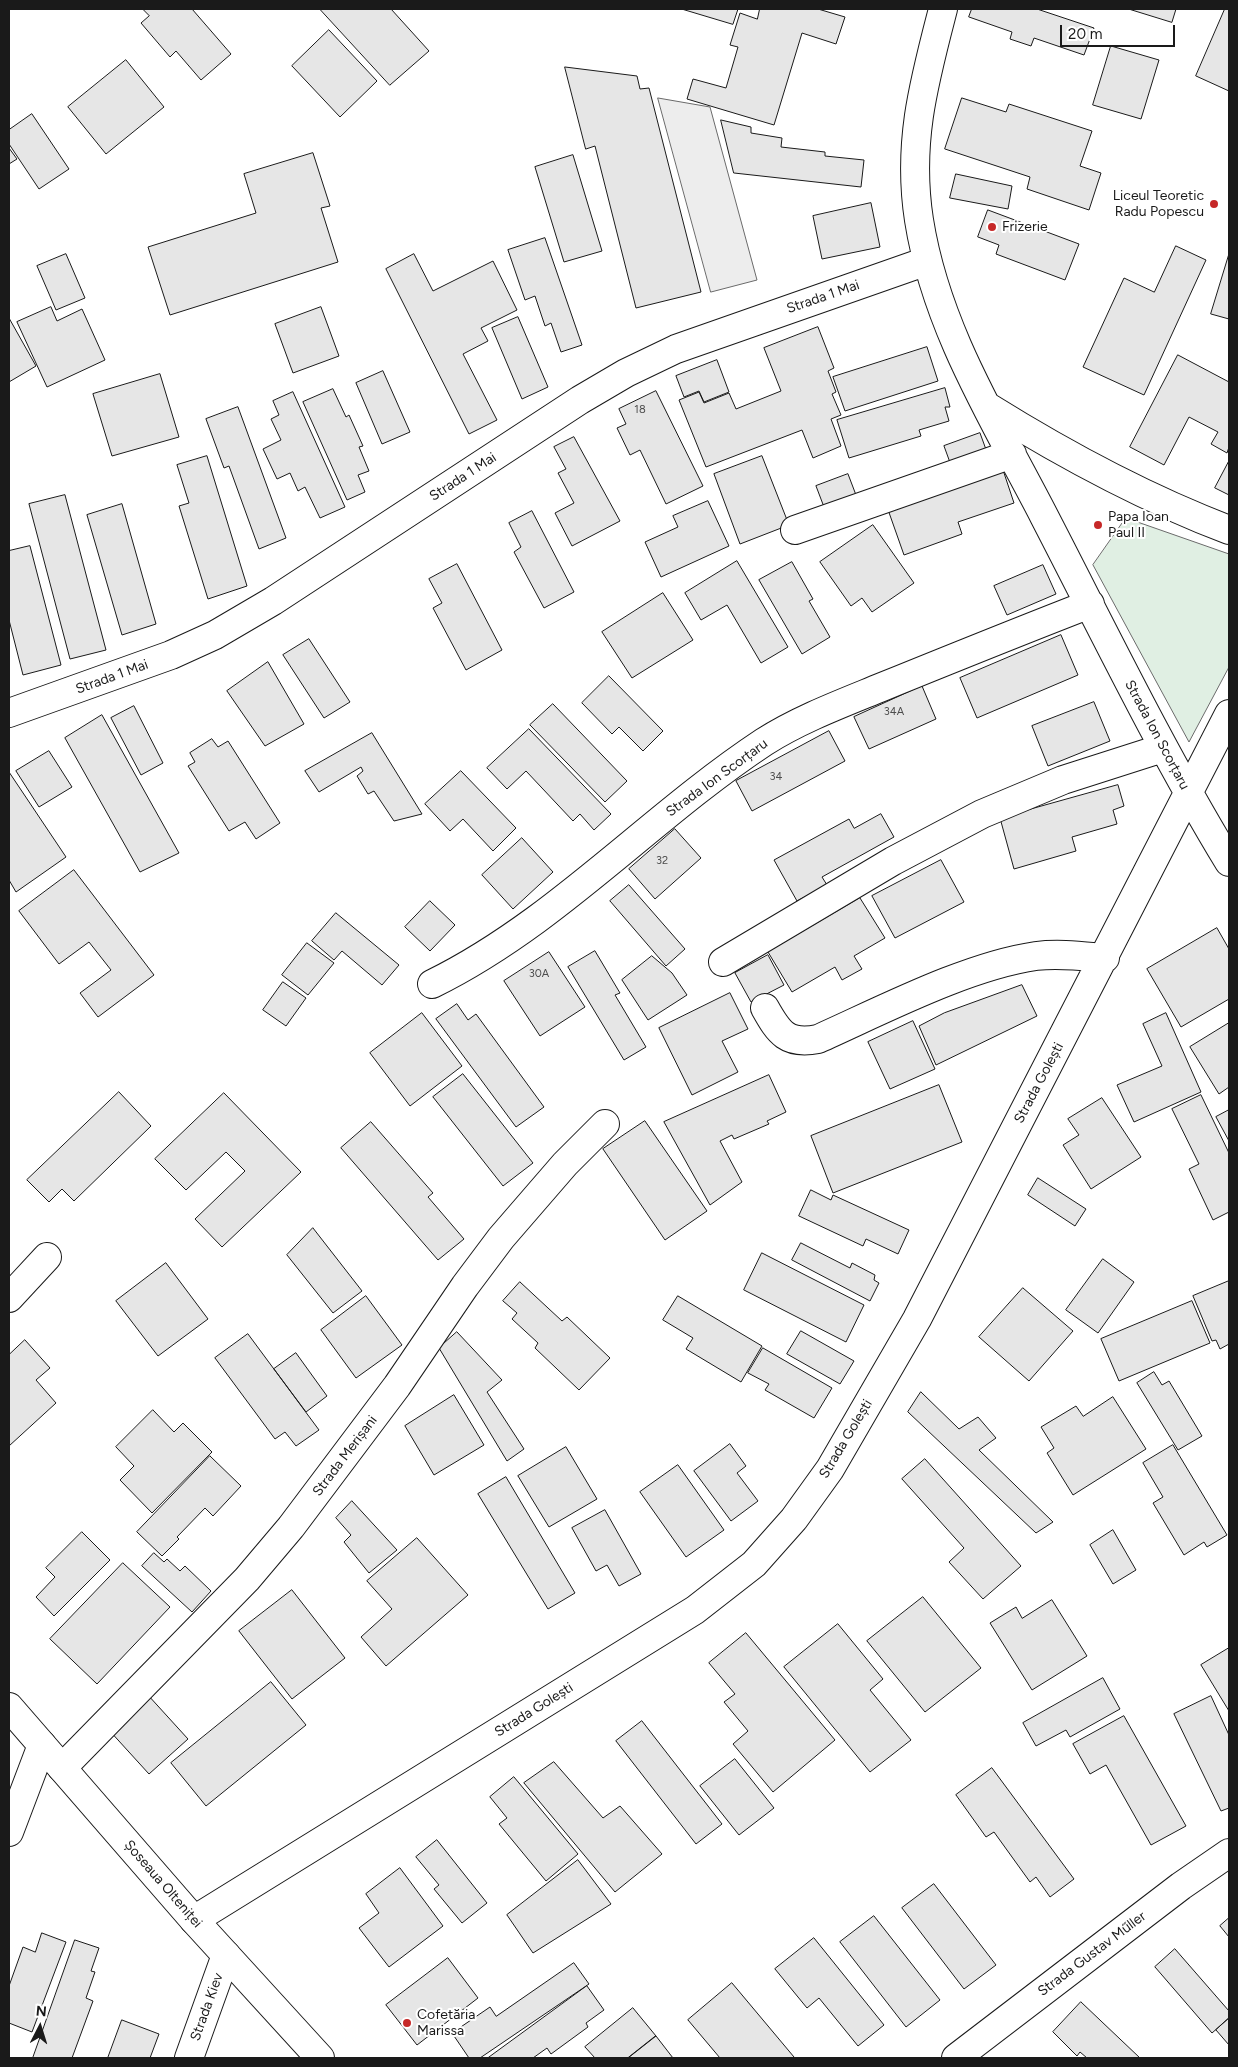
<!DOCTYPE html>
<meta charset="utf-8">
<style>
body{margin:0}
#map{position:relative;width:1238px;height:2067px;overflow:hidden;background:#fff;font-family:Figtree,sans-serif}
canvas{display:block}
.frame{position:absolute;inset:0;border:10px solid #1a1a1a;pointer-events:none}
.north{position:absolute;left:15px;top:2002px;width:50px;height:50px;-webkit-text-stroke:4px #fff;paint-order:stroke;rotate:5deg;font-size:14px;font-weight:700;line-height:20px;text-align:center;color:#1a1a1a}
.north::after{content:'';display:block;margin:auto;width:18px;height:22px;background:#1a1a1a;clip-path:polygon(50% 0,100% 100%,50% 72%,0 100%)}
.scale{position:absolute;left:1060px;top:25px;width:115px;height:22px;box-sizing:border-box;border:2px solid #1a1a1a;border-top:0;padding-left:6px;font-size:15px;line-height:18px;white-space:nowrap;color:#1a1a1a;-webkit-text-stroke:4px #fff;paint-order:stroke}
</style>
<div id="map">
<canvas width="1238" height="2067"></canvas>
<div class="frame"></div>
<div class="north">N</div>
<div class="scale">20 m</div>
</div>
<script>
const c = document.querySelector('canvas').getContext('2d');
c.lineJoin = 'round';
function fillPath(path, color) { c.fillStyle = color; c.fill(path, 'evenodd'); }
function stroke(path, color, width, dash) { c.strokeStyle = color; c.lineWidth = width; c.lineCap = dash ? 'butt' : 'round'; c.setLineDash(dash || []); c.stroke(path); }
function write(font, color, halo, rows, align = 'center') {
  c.font = font + ' Figtree,sans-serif'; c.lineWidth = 4; c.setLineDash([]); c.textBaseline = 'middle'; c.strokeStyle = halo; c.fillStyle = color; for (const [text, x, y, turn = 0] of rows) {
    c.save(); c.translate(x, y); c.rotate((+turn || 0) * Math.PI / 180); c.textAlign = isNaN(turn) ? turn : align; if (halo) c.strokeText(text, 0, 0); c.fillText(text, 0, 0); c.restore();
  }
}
const green = new Path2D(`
 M 1126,518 L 1229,554 L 1229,667 L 1189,742 L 1093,565 Z`);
fillPath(green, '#e0efe3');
stroke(green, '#6a6a6a', 1);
const parking = new Path2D(`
 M 658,98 L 710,107 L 757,280 L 711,292 Z`);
fillPath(parking, '#ededed');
stroke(parking, '#6a6a6a', 1);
const building = new Path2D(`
 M 143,9 L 192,9 L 231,54 L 201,80 L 176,51 L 170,57 L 141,23 L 149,16 Z
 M 320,9 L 391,9 L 429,51 L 390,85 Z
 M 682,9 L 738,9 L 733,24 Z
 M 760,9 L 818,9 L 845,17 L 836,44 L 802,33 L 774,125 L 687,99 L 693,79 L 726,88 L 738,47 L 730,45 L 740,13 L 757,19 Z
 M 972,9 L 1037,9 L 1094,28 L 1084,55 L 1034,38 L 1031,46 L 1010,39 L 1012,32 L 969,17 Z
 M 1129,9 L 1176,9 L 1172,22 Z
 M 1225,9 L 1229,9 L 1229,91 L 1196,76 Z
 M 329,30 L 377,81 L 340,117 L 292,66 Z
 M 1111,46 L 1159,60 L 1141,119 L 1093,105 Z
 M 126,60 L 164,107 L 106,154 L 68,107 Z
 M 565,67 L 637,76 L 640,89 L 649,88 L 701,292 L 636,308 L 595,146 L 586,149 Z
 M 962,98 L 1006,112 L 1009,104 L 1092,131 L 1080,166 L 1101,173 L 1089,210 L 1027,189 L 1030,177 L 945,149 Z
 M 32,114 L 69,169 L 39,189 L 9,144 L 9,130 Z
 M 721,120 L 751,127 L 751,133 L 782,138 L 781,147 L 825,152 L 825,156 L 864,160 L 861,187 L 734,173 Z
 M 9,148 L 17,159 L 9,164 Z
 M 313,153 L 330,206 L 321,208 L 338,262 L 170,315 L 148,247 L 256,213 L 244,174 Z
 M 573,155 L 602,251 L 564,262 L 535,167 Z
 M 956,174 L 1012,186 L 1008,209 L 950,198 Z
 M 871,203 L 880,247 L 822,259 L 813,216 Z
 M 988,210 L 1079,244 L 1065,280 L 996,254 L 999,245 L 978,237 Z
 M 545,238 L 582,345 L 561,352 L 551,323 L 545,326 L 535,296 L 525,300 L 508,250 Z
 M 1176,246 L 1206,260 L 1144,395 L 1083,367 L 1124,278 L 1154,292 Z
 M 66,254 L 85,298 L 56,310 L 37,266 Z
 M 414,254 L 433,291 L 493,261 L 517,310 L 481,328 L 488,341 L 463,354 L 497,420 L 469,434 L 386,269 Z
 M 1229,254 L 1229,319 L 1211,314 Z
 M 51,307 L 57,321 L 82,309 L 105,360 L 47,387 L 17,322 Z
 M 321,307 L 339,356 L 293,373 L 275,324 Z
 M 518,317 L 548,387 L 522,399 L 492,328 Z
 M 9,318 L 36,366 L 9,382 Z
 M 818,327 L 834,368 L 828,371 L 836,392 L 832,394 L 841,415 L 831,419 L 841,446 L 813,458 L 802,430 L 706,467 L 679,400 L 699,392 L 704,403 L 729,393 L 736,409 L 781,391 L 764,348 Z
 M 927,347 L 938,381 L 845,411 L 833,377 Z
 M 1178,355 L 1229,382 L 1229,447 L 1227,453 L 1211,444 L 1218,432 L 1189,417 L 1164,465 L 1130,447 Z
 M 717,360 L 729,392 L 704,402 L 699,391 L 684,397 L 676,376 Z
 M 383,371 L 410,432 L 382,444 L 356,383 Z
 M 160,374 L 179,437 L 112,456 L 93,394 Z
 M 945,388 L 950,407 L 945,407 L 949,421 L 919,430 L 921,436 L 849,458 L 837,420 Z
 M 333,389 L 346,417 L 349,415 L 363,446 L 359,447 L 369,471 L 358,475 L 365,492 L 347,500 L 303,402 Z
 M 656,391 L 703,486 L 666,504 L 640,450 L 630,455 L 617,428 L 626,424 L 619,409 Z
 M 293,392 L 345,507 L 320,518 L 305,487 L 298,491 L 290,473 L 277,479 L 263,449 L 281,440 L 271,419 L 279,415 L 273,401 Z
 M 238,407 L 286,538 L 259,549 L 229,466 L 224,468 L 206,419 Z
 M 980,433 L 988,455 L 952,468 L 944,446 Z
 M 574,437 L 620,521 L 572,546 L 555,513 L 574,503 L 558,473 L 566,469 L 554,447 Z
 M 207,456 L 247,586 L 208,599 L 179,506 L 189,503 L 177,465 Z
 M 762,456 L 789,525 L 740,544 L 714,474 Z
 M 1229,461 L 1229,495 L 1215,488 Z
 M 1001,464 L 1014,503 L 958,522 L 962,534 L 904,555 L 886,504 Z
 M 848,474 L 856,495 L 824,507 L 816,486 Z
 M 65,495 L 106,650 L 70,659 L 29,504 Z
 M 708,501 L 729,546 L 661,577 L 645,542 L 678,527 L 673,516 Z
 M 122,504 L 156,624 L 122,635 L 87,515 Z
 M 532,511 L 574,592 L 544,608 L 514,552 L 521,547 L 509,523 Z
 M 873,525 L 914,583 L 872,612 L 862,598 L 851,606 L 820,562 Z
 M 30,546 L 61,665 L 23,675 L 9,620 L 9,551 Z
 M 737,561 L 788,647 L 761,663 L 727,605 L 701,620 L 685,593 Z
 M 792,562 L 813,599 L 809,601 L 830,637 L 802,654 L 759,580 Z
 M 457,564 L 502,650 L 466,670 L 433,608 L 442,603 L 429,579 Z
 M 1043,565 L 1056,594 L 1007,615 L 994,586 Z
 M 663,593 L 693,640 L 632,678 L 602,632 Z
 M 1061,635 L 1078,675 L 977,718 L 960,678 Z
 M 309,639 L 350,702 L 324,718 L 283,655 Z
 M 268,662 L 304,724 L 265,746 L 227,691 Z
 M 609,676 L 663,731 L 643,751 L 619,727 L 612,734 L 582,703 Z
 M 922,686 L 936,719 L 869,749 L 854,717 Z
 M 1094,702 L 1110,741 L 1048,766 L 1032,726 Z
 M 553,704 L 627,781 L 605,802 L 530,725 Z
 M 134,706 L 163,763 L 141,775 L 111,718 Z
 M 102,715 L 179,853 L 140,872 L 65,738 Z
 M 529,729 L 611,814 L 594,830 L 580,814 L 573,821 L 526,771 L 507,789 L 487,768 Z
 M 829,731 L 845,761 L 752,811 L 736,781 Z
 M 372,733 L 422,814 L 394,821 L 374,791 L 368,794 L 357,776 L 363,771 L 361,767 L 319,792 L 305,771 Z
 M 212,739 L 218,747 L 228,741 L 280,823 L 256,839 L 245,822 L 229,831 L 188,766 L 195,762 L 190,753 Z
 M 49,751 L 72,787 L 39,807 L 16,771 Z
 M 461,771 L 516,828 L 493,851 L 463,819 L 450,831 L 425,804 Z
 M 9,772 L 66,857 L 16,892 L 9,880 Z
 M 1118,785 L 1124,806 L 1113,810 L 1117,824 L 1072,837 L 1076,851 L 1014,869 L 1000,818 Z
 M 881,814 L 894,837 L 822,877 L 827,885 L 797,901 L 774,860 L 849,819 L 854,828 Z
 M 675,829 L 701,858 L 655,899 L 629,869 Z
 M 522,838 L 553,872 L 513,909 L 482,875 Z
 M 941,860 L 964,902 L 895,938 L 872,896 Z
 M 74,870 L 154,975 L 98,1017 L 80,993 L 111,970 L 89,942 L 59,964 L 19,911 Z
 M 629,885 L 685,949 L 666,966 L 610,901 Z
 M 860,898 L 885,938 L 854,956 L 862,969 L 842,980 L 835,967 L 792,992 L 768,952 Z
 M 430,901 L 455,925 L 430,951 L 405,927 Z
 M 336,913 L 399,965 L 382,985 L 342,951 L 334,960 L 312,941 Z
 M 1217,928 L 1229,949 L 1229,999 L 1181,1027 L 1147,969 Z
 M 307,943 L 334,963 L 308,995 L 282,975 Z
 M 595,951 L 620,993 L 615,995 L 646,1047 L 624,1060 L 568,967 Z
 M 549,952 L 585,1007 L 540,1036 L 504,981 Z
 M 768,955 L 784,985 L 751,1002 L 735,973 Z
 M 652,956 L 672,973 L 687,995 L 648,1020 L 622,980 Z
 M 283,982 L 306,998 L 286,1026 L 263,1010 Z
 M 1022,985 L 1037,1016 L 936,1065 L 919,1026 L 944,1013 Z
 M 730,993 L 748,1029 L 722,1041 L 738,1072 L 692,1095 L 659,1028 Z
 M 457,1004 L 468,1020 L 476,1014 L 544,1107 L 516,1127 L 436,1019 Z
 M 422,1013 L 462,1066 L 410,1106 L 370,1053 Z
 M 1166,1013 L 1201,1092 L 1134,1122 L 1117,1085 L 1162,1066 L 1143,1024 Z
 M 913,1021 L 935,1069 L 890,1089 L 868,1042 Z
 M 1229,1023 L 1229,1087 L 1219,1094 L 1190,1047 Z
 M 463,1074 L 533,1163 L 503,1186 L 433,1097 Z
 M 769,1075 L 786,1112 L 767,1121 L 769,1124 L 734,1139 L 732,1135 L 720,1141 L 742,1182 L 710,1205 L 664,1122 Z
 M 939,1085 L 962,1142 L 833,1193 L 811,1136 Z
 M 119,1092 L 151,1126 L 74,1201 L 62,1189 L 49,1202 L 27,1180 Z
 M 224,1093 L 301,1172 L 222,1247 L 195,1219 L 245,1171 L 226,1152 L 186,1190 L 155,1159 Z
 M 1201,1095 L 1229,1153 L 1229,1212 L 1213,1220 L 1189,1169 L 1199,1164 L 1172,1109 Z
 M 1102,1098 L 1141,1157 L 1091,1189 L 1063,1145 L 1079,1135 L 1068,1119 Z
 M 1229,1110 L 1229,1141 L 1216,1117 Z
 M 645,1121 L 707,1211 L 665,1240 L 603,1149 Z
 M 371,1122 L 433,1193 L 428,1197 L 464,1239 L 438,1260 L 341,1148 Z
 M 1038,1178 L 1086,1209 L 1075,1226 L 1028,1195 Z
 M 811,1190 L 831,1200 L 833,1195 L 909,1230 L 898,1254 L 866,1239 L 863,1246 L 799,1216 Z
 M 313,1228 L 362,1291 L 333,1313 L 287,1255 Z
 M 801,1243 L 850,1268 L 852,1263 L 875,1275 L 874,1280 L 879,1283 L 870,1301 L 792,1260 Z
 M 762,1253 L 864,1305 L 846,1342 L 744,1290 Z
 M 1103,1259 L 1134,1282 L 1098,1333 L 1066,1310 Z
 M 166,1263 L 208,1319 L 158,1356 L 116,1301 Z
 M 1229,1281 L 1229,1344 L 1220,1349 L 1216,1340 L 1212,1341 L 1193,1296 Z
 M 520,1282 L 562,1321 L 567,1317 L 610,1358 L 579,1390 L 535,1348 L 538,1343 L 512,1319 L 517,1313 L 503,1301 Z
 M 1023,1288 L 1073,1331 L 1029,1381 L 979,1337 Z
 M 366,1296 L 402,1345 L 356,1378 L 321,1330 Z
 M 678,1296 L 762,1346 L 741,1382 L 686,1349 L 693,1338 L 663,1320 Z
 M 1192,1301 L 1210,1343 L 1119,1381 L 1101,1339 Z
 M 801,1331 L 854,1361 L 840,1384 L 787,1354 Z
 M 457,1332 L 502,1380 L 487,1392 L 524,1449 L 507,1461 L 439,1348 Z
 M 248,1334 L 319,1430 L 296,1446 L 285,1432 L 275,1439 L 215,1358 Z
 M 25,1340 L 50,1368 L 36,1380 L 56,1403 L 9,1446 L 9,1355 Z
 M 763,1348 L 832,1388 L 814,1418 L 765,1390 L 769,1384 L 748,1373 Z
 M 296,1353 L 327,1396 L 306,1412 L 274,1369 Z
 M 1154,1372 L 1162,1385 L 1169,1381 L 1202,1436 L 1178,1450 L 1137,1383 Z
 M 921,1392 L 959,1429 L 978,1417 L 996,1438 L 979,1450 L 1053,1522 L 1036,1533 L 908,1412 Z
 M 454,1395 L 484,1445 L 434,1475 L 405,1426 Z
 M 1113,1397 L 1146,1449 L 1073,1495 L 1047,1453 L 1054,1448 L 1041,1427 L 1076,1406 L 1083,1416 Z
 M 153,1410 L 174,1432 L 183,1423 L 212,1452 L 152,1513 L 120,1480 L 134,1466 L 116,1447 Z
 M 730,1444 L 746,1466 L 737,1473 L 758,1501 L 731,1521 L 694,1471 Z
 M 1173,1445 L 1227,1535 L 1207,1547 L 1204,1542 L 1184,1555 L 1153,1503 L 1163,1497 L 1143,1463 Z
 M 566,1447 L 597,1499 L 549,1527 L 518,1476 Z
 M 210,1456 L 241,1486 L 213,1516 L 205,1508 L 177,1537 L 179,1539 L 162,1556 L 137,1532 Z
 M 925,1459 L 1021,1566 L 983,1599 L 949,1562 L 964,1548 L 902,1479 Z
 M 678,1465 L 724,1530 L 686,1557 L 640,1492 Z
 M 506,1477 L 575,1593 L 548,1609 L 478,1494 Z
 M 352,1501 L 397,1550 L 369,1573 L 344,1542 L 351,1535 L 336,1518 Z
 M 605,1510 L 641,1574 L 619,1586 L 607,1565 L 596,1571 L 572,1528 Z
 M 1113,1530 L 1136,1570 L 1113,1584 L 1090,1545 Z
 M 82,1532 L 110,1560 L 54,1616 L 36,1597 L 55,1577 L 46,1568 Z
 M 417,1538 L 468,1595 L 386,1666 L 361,1637 L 392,1609 L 367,1581 Z
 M 154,1553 L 164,1562 L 167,1559 L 180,1571 L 185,1566 L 211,1591 L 192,1612 L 142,1566 Z
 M 123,1563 L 170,1607 L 97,1684 L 50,1639 Z
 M 292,1590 L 345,1658 L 292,1699 L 239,1631 Z
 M 923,1597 L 981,1668 L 925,1712 L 867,1641 Z
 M 1052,1600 L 1087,1656 L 1032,1690 L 990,1623 L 1016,1607 L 1022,1618 Z
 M 838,1624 L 883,1679 L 870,1690 L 911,1740 L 870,1772 L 784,1667 Z
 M 746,1633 L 835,1740 L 773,1792 L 733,1744 L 748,1731 L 724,1702 L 735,1694 L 709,1663 Z
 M 1229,1648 L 1229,1711 L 1201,1665 Z
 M 1103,1678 L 1120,1709 L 1070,1737 L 1066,1730 L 1036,1746 L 1023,1723 Z
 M 271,1682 L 306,1725 L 206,1806 L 171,1763 Z
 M 147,1694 L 188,1739 L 149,1774 L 108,1729 Z
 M 1211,1696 L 1229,1735 L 1229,1808 L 1221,1811 L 1174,1714 Z
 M 1124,1716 L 1186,1826 L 1151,1845 L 1106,1765 L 1090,1774 L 1073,1744 Z
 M 642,1721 L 722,1824 L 696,1844 L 616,1741 Z
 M 735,1759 L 774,1808 L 739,1835 L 700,1786 Z
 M 554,1762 L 603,1818 L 620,1806 L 662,1854 L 615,1892 L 524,1783 Z
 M 992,1768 L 1074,1879 L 1050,1897 L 1036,1877 L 1030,1882 L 994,1832 L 986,1837 L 956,1795 Z
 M 514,1777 L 578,1854 L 546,1881 L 499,1824 L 507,1818 L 490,1797 Z
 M 437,1840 L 487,1903 L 462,1923 L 434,1889 L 439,1885 L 416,1857 Z
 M 578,1860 L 611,1904 L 533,1953 L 507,1915 Z
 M 400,1868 L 443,1926 L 389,1967 L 359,1928 L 379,1913 L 366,1894 Z
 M 934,1884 L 996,1965 L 964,1989 L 902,1908 Z
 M 874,1916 L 940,2000 L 906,2027 L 840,1942 Z
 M 1229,1918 L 1229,1937 L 1220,1926 Z
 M 42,1933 L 66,1942 L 32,2032 L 9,2023 L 9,1986 L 23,1947 L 35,1952 Z
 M 814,1938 L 884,2025 L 858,2046 L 819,1998 L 807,2008 L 775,1969 Z
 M 75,1940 L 99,1948 L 91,1971 L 95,1972 L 86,1998 L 93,2001 L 72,2058 L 33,2058 Z
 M 1175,1949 L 1229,2011 L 1229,2018 L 1212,2033 L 1155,1967 Z
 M 448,1958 L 478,1998 L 417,2045 L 386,2005 Z
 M 574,1963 L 589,1984 L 480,2058 L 469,2058 L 452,2033 L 490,2007 L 496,2016 Z
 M 732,1983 L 794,2057 L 793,2058 L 720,2058 L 688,2020 Z
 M 587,1986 L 604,2010 L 586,2023 L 588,2027 L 551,2054 L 547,2048 L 533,2058 L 488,2058 Z
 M 1081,2002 L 1140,2058 L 1087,2058 L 1080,2052 L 1077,2056 L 1053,2032 Z
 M 633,2008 L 656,2036 L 628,2058 L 595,2058 L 585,2047 Z
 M 1229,2018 L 1229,2045 L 1216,2030 Z
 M 122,2020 L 159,2034 L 150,2058 L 108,2058 Z
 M 656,2036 L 673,2058 L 628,2058 Z`);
fillPath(building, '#e6e6e6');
stroke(building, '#1a1a1a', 1);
const street = new Path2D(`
 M 943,9 C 924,82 907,143 919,220 C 936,328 995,421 1044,516 C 1104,632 1161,750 1229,862
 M 988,407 C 1065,455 1145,498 1229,530
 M 795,530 L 1012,454
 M 9,713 L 171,655 L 215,635 L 273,601 L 580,400 L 626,373 L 676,349 L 927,261
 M 723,962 L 893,861 L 982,814 L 1063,780 L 1163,748
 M 432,984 C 556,923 649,818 764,742 C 800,719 843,703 882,687 C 951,659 1020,631 1090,604
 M 765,1008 C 779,1033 787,1045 818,1039 C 883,1010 967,966 1036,956 C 1059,953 1082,956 1105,958
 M 9,1298 L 47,1257
 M 62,1768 L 247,1579 L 291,1527 L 397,1386 L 465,1286 L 501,1238 L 565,1164 L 605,1124
 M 9,1832 L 42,1745
 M 194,1920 L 695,1610 L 754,1564 L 794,1519 L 830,1469 L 917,1319 L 1229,714
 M 189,2058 L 226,1955
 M 956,2058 L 1181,1886 L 1229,1853`);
const primary = new Path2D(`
 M 9,1707 L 194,1920 L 320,2058`);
stroke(street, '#1a1a1a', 30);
stroke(primary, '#1a1a1a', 30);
stroke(street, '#fff', 28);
stroke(primary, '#fff', 28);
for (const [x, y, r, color] of [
 [1214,204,5,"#c62828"],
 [992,227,5,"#c62828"],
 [1098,525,5,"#c62828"],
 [407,2023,5,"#c62828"]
]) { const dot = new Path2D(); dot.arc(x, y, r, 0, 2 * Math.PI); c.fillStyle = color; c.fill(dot); stroke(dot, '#fff', 2); }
write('11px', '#4d4d4d', null, [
 ["18",640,410],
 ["34A",894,712],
 ["34",776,777],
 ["32",662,861],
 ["30A",539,974]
]);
write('14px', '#1a1a1a', '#fff', [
 ["Liceul Teoretic",1204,196,"right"],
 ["Radu Popescu",1204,212,"right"],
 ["Frizerie",1002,227],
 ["Papa Ioan",1108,517],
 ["Paul II",1108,533],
 ["Cofetăria",417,2015],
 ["Marissa",417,2031]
], 'left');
write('14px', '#1a1a1a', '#fff', [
 ["Strada 1 Mai",823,297,-19],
 ["Strada 1 Mai",463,477,-33],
 ["Strada 1 Mai",112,677,-20],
 ["Strada Ion Scorțaru",1157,735,62],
 ["Strada Ion Scorțaru",717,778,-36],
 ["Strada Golești",1039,1083,-62],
 ["Strada Golești",846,1439,-59],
 ["Strada Merișani",345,1456,-53],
 ["Strada Golești",534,1710,-32],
 ["Șoseaua Olteniței",163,1884,49],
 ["Strada Gustav Műller",1092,1954,-37],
 ["Strada Kiev",207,2007,-70]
]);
</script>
